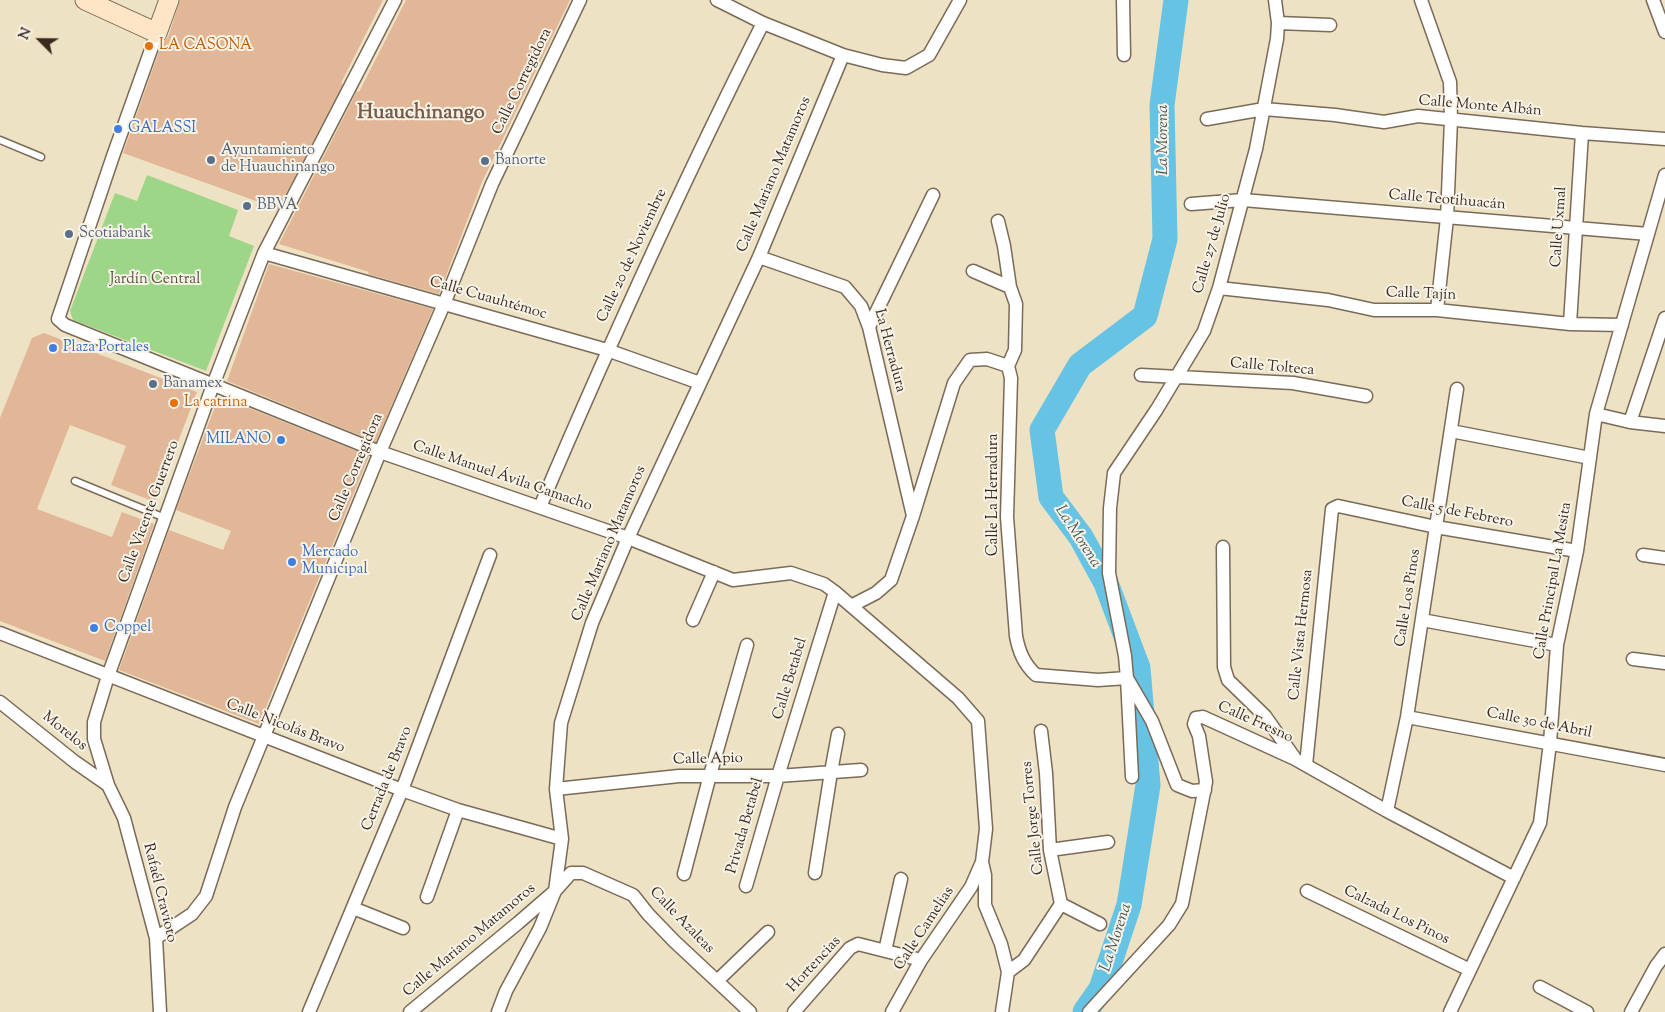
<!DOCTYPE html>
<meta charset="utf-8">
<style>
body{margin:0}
#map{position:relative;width:1665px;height:1012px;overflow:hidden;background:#eee2c4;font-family:"Sorts Mill Goudy",serif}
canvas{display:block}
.north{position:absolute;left:15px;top:15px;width:50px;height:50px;-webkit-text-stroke:4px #f7f3e8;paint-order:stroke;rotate:293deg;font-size:14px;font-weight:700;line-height:20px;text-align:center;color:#3b2a1e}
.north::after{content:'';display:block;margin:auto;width:18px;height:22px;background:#3b2a1e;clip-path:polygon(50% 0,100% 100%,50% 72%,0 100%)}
</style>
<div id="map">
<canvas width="1665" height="1012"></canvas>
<div class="north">N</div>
</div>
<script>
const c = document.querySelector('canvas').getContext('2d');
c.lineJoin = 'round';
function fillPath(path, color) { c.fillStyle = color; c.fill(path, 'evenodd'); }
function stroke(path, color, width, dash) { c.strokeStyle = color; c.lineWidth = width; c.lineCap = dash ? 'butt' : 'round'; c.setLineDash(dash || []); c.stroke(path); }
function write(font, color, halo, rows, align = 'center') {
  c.font = font + ' "Sorts Mill Goudy",serif'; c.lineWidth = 4; c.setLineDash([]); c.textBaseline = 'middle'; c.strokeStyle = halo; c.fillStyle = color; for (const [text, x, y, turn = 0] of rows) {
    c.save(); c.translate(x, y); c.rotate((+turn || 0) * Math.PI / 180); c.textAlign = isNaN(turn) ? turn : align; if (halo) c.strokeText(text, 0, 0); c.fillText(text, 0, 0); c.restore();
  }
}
fillPath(new Path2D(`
 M 147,175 L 238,210 L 229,236 L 254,246 L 206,371 L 73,320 L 70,311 L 115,193 L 137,201 Z`), '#9dd688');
stroke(new Path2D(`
 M 1085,1012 L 1101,989 L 1129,905 L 1148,785 L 1138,668 L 1106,583 L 1081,537 L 1051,497 L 1042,430 L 1080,365 L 1145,316 L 1165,239 L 1162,105 L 1176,0`), '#66c3e4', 25);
fillPath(new Path2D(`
 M 180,0 L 383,0 L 341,83 L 343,84 L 278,209 L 123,153 L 162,43 L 168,37 Z
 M 406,0 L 570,0 L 482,182 L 439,294 L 368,274 L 369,272 L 279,244 L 357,91 L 359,92 Z
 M 269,264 L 433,309 L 376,442 L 227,381 Z
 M 44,333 L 197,392 L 155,502 L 111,485 L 126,446 L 70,425 L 37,509 L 112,537 L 122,512 L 154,524 L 105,661 L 0,621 L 0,418 L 32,338 Z
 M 219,396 L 369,456 L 259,724 L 119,670 L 169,530 L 223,550 L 231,531 L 176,510 Z`), '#e1b797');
const service = new Path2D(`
 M 0,140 L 41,157
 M 75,481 L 165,518`);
const minor = new Path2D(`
 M 717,0 L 763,23 L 843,55 L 882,65 L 906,68 L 929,55 L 960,0
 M 1123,0 L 1124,55
 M 1421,0 L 1450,82 L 1451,119 L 1447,218 L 1437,310
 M 1653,0 L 1665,32
 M 1278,23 L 1330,25
 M 157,33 L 113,156 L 58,319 L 65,325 L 380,452 L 628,538 L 733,580 L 791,573 L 824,584 L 835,592 L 958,698 L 978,721 L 986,829 L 982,862 L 971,887 L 921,960 L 892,1012
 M 1207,119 L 1264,109 L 1335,115 L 1384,122 L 1418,116 L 1582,133 L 1665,139
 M 1191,204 L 1243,200 L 1648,234
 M 998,221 L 1004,246 L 1010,287 L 1016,304 L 1015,350 L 1008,366 L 1011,378 L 1007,517 L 1016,636 C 1019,652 1024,664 1036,675 L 1098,680 L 1127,678 L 1132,777
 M 264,253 L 607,350 L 700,383
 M 759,257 L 845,287 L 861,306 L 869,327 L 913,516
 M 973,271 L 1010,287
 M 1219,288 L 1328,300 L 1374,310 L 1437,310 L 1570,324 L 1622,325
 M 1570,324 L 1582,133
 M 869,327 L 933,195
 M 1141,375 L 1293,383 L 1366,396
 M 1596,414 L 1630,422 L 1665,426
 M 1630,422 L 1665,318
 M 1451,431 L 1590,458
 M 540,507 C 610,343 683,181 763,23
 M 1223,547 L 1224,667 L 1228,680 L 1265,716 L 1294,757
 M 1643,555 L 1665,558
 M 851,606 L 876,593 L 891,580 L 913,516 L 954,383 L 970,360 L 987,359 L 1008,366
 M 693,620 L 714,572
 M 1422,620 L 1557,645
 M 0,633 L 402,790 L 458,810 L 562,839
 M 1633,659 L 1665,663
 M 0,702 L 75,762 L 108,785
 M 1407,717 L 1665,765
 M 1306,765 L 1332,509 L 1338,506 L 1436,527 L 1577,551
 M 556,789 L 679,776 L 778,776 L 861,770
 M 1205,790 L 1192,791 L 1177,785 L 1152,721 L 1127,678 L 1125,656 L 1109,573 L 1110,508 L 1114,473 L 1157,409 L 1204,331 L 1219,288 L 1256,149 L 1277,39 L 1278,23 L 1275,0
 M 1387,811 L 1407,717 L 1457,389
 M 1050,850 L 1108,842
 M 982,862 L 985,875 L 985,905 L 1001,944 L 1008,972 L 1002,1012
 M 815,873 L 831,772 L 838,734
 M 684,874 L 710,775 L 747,645
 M 746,886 L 778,776 L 835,592
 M 1307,891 L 1470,970
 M 427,897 L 458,810
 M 1061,904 L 1100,924
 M 353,908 L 403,928
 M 156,938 L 192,914 L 206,896 L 235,807 L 380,452 L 444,304 L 492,184 L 580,0
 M 885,951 L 901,879
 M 1008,972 L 1024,960 L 1061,904 L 1050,850 L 1046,773 L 1041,731
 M 717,981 L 768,932
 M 1540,987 L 1587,1012
 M 160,1012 L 156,938 L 124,818 L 108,785 L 94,739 L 94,722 L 108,676 L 213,385 L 264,253 L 395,0
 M 309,1012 L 402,790 L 490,555
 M 410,1012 L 518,923 L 555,891 L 571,873 L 583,873 L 633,895 L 648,914 L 674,941 L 750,1012
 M 498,1012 L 506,991 L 540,928 L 555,891 L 562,839 L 556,789 L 561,723 L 592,623 L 628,538 L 759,257 L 843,55
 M 794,1012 L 850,948 L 858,944 L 921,960
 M 1089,1012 L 1169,925 L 1182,904 L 1206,782 L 1199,736 L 1194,724 L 1196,718 L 1203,717 L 1295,759 L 1387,811 L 1514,878
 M 1450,1012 L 1540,823 L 1550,743 L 1557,645 L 1577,551 L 1596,414 L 1665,175
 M 1631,1012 L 1656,966 L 1665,954`);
const secondary = new Path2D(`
 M 85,0 L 157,33 L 169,0`);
stroke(service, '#7a6a58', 9);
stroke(minor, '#7a6a58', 15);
stroke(secondary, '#7a6a58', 21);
stroke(service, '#fff', 6);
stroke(minor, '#fff', 12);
stroke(secondary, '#fde5c5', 19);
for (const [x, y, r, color] of [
 [149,46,5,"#e8710a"],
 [118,129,5,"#3f7fe0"],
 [211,160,5,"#5c6f8a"],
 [485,161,5,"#5c6f8a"],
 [247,206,5,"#5c6f8a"],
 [69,234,5,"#5c6f8a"],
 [53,348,5,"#3f7fe0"],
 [153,384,5,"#5c6f8a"],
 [174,403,5,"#e8710a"],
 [281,440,5,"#3f7fe0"],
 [292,562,5,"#3f7fe0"],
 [94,628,5,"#3f7fe0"]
]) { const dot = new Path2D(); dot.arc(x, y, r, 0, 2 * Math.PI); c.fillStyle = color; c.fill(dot); stroke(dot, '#f7f3e8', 2); }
write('15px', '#c56008', '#f7f3e8', [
 ["LA CASONA",159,46],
 ["La catrina",184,403]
], 'left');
write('15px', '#3b2a1e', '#f7f3e8', [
 ["Calle Corregidora",523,82,-64],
 ["Calle Monte Albán",1480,107,5],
 ["Calle Mariano Matamoros",775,175,-67],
 ["Calle Teotihuacán",1447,201,5],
 ["Calle Uxmal",1560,227,-86],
 ["Calle 27 de Julio",1213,244,-74],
 ["Calle 20 de Noviembre",633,256,-65],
 ["Calle Tajín",1421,295,2],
 ["Calle Cuauhtémoc",488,299,16],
 ["La Herradura",889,351,75],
 ["Calle Tolteca",1272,368,5],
 ["Calle Corregidora",357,468,-67],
 ["Calle Manuel Ávila Camacho",502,477,19],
 ["Calle La Herradura",994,495,-90],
 ["Calle Vicente Guerrero",150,512,-70],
 ["Calle 5 de Febrero",1457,513,11],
 ["Calle Mariano Matamoros",610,544,-67],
 ["Calle Principal La Mesita",1554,581,-80],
 ["Calle Los Pinos",1409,598,-81],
 ["Calle Vista Hermosa",1302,635,-84],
 ["Calle Betabel",791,679,-73],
 ["Calle Fresno",1255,723,24],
 ["Calle 30 de Abril",1539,724,11],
 ["Calle Nicolás Bravo",285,727,21],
 ["Morelos",64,732,39],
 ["Calle Apio",708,760,-1],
 ["Cerrada de Bravo",388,779,-68],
 ["Calle Jorge Torres",1034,818,-96],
 ["Privada Betabel",746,826,-74],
 ["Rafaél Cravioto",159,893,76],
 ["Calzada Los Pinos",1396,916,26],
 ["Calle Azaleas",681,921,46],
 ["Calle Camelias",925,929,-57],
 ["Calle Mariano Matamoros",470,941,-40],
 ["Hortencias",815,965,-47]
]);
write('15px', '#366cbe', '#f7f3e8', [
 ["GALASSI",128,129],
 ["Plaza Portales",63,348],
 ["MILANO",271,440,"right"],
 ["Mercado",302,553],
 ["Municipal",302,570],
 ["Coppel",104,628]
], 'left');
write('15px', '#4e5e75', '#f7f3e8', [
 ["Ayuntamiento",221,151],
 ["de Huauchinango",221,168],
 ["Banorte",495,161],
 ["BBVA",257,206],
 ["Scotiabank",79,234],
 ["Banamex",163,384]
], 'left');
write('15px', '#545538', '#f7f3e8', [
 ["Jardín Central",155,280]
]);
write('italic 16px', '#485859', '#f7f3e8', [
 ["La Morena",1164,140,-90],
 ["La Morena",1077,537,57],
 ["La Morena",1117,938,-72]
]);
write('bold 20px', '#755b48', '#f7f3e8', [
 ["Huauchinango",421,115]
]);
</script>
